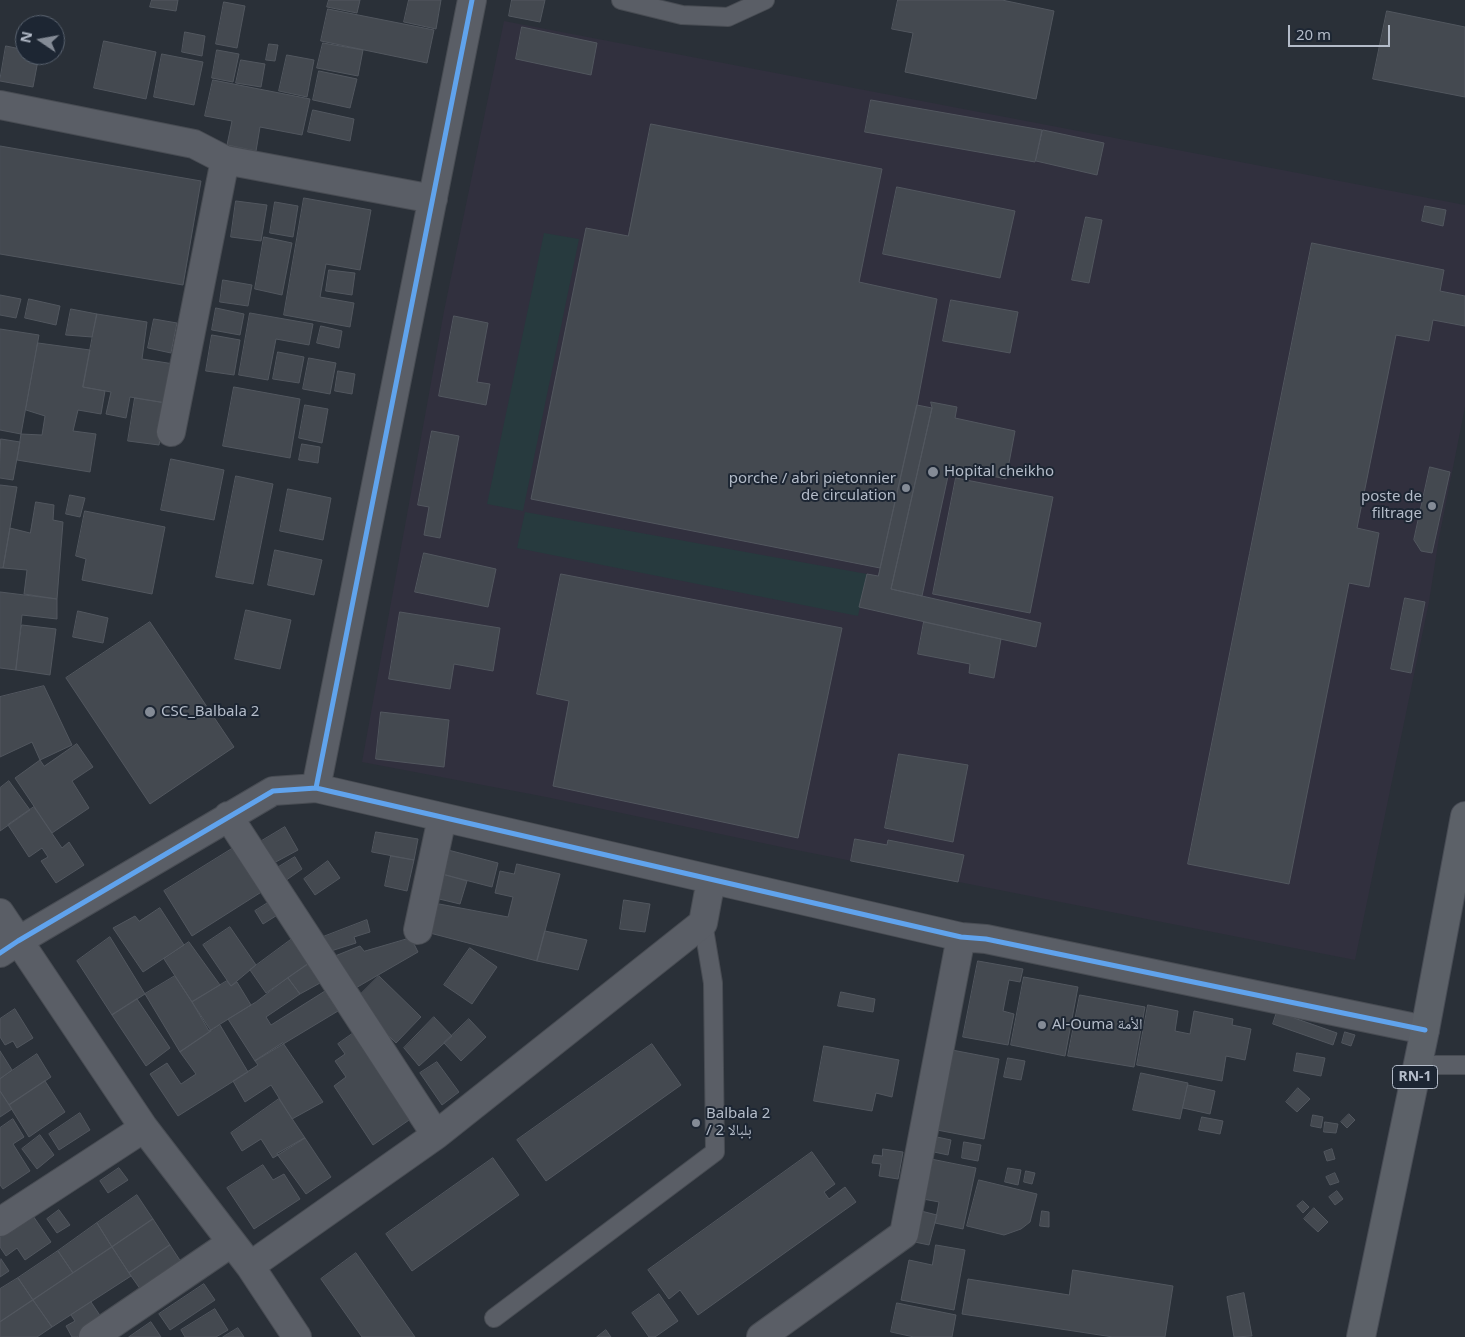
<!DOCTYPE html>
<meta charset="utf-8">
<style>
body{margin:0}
#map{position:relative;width:1465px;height:1337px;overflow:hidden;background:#2a3038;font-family:"Noto Sans",sans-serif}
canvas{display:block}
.north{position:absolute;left:15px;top:15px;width:50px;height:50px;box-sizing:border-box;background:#1d2633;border:1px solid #59626f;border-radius:50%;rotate:282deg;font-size:14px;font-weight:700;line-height:20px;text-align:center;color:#b4bcc9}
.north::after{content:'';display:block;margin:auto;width:18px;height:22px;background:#848b96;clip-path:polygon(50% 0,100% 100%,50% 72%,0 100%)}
.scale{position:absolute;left:1288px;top:25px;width:102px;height:22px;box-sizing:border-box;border:2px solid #b4bcc9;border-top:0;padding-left:6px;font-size:15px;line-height:18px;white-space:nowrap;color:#b4bcc9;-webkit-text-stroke:4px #1d2633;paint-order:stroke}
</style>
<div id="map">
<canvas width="1465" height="1337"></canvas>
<div class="north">N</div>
<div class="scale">20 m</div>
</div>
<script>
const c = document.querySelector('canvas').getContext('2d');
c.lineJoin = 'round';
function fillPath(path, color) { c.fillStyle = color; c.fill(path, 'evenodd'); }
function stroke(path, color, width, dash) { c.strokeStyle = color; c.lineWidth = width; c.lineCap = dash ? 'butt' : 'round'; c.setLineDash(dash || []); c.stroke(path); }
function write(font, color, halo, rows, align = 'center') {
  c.font = font + ' "Noto Sans","Noto Naskh Arabic",sans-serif'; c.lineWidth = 4; c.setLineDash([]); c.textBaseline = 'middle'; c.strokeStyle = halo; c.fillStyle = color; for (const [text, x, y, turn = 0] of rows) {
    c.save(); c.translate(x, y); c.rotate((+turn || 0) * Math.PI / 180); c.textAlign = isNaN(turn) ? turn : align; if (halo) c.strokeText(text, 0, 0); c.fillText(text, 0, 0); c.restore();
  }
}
fillPath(new Path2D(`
 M 504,21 L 1465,205 L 1465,407 L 1439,538 L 1429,602 L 1355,960 L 786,848 L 546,797 L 362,762 L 444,311 Z`), '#31303e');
fillPath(new Path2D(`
 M 544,233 L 579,239 L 523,511 L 487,504 Z
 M 525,512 L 867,574 L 858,616 L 517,548 Z`), '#273a3e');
const building = new Path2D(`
 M 152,0 L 178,0 L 176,11 L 150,7 Z
 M 329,0 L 360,0 L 357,13 L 327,7 Z
 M 409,0 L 441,0 L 436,29 L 404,22 Z
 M 512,0 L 545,0 L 540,22 L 509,16 Z
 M 898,0 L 1002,0 L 1054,11 L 1036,99 L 905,72 L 913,33 L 892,29 Z
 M 224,2 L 245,6 L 237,48 L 216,44 Z
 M 328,9 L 434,30 L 427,63 L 321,41 Z
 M 1387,11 L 1465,27 L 1465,97 L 1373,79 Z
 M 522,27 L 597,43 L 591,75 L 516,59 Z
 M 185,32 L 205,36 L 202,56 L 182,52 Z
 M 104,41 L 156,52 L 146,99 L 94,88 Z
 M 323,43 L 363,50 L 358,76 L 317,68 Z
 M 269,44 L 278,45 L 275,61 L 266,60 Z
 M 6,46 L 25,50 L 25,55 L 39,55 L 33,87 L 0,81 Z
 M 217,50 L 239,54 L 233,82 L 212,78 Z
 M 162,54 L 203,62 L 194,105 L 154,97 Z
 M 287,55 L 314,60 L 307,97 L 279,91 Z
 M 241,60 L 265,64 L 261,87 L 236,83 Z
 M 319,71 L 357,79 L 350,108 L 313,100 Z
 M 213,80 L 310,99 L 302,135 L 260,127 L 256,151 L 227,145 L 232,121 L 205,116 Z
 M 871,100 L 1042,130 L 1035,162 L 865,132 Z
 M 313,110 L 354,119 L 350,141 L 308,132 Z
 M 651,124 L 882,169 L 859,282 L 937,299 L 917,405 L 880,568 L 531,499 L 586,228 L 628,236 Z
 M 1043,130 L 1104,143 L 1097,175 L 1036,161 Z
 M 0,146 L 201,181 L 183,285 L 0,254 Z
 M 897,187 L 1015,211 L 1000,278 L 883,254 Z
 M 304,198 L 371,210 L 360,270 L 326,264 L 320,297 L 354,303 L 350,327 L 284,315 Z
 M 236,201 L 267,205 L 261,241 L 231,237 Z
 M 275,202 L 298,206 L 293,237 L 270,233 Z
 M 1425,206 L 1446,210 L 1443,226 L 1422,221 Z
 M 1086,217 L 1102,220 L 1089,283 L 1072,280 Z
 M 264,237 L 292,243 L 282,295 L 255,289 Z
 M 1312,243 L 1444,270 L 1440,291 L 1465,296 L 1465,326 L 1433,320 L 1429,341 L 1396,335 L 1357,528 L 1379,533 L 1369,587 L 1349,583 L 1289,884 L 1188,864 Z
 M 329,270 L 355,273 L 352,295 L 326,291 Z
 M 223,280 L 252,285 L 248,306 L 220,302 Z
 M 0,295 L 21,299 L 16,318 L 0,315 Z
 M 29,299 L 60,306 L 56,325 L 25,318 Z
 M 951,300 L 1018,312 L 1010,353 L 943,341 Z
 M 216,308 L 244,314 L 240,335 L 212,330 Z
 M 71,309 L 97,314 L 92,337 L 66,335 Z
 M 250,313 L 313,324 L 309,345 L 276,339 L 268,380 L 239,375 Z
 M 97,314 L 147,322 L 142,359 L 174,364 L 166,403 L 130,397 L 126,418 L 106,414 L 111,392 L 83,387 Z
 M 454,316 L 488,323 L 477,382 L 490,384 L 486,405 L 439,396 Z
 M 154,319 L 177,323 L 171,353 L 148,348 Z
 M 321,326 L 342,331 L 339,348 L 317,343 Z
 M 0,329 L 39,335 L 21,434 L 0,430 Z
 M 212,335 L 240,340 L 234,375 L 206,371 Z
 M 38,343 L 90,350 L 83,387 L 105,391 L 101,414 L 78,410 L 73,431 L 96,434 L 90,472 L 17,460 L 21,434 L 42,435 L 45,416 L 26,410 Z
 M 278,352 L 304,357 L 299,383 L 273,379 Z
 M 309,358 L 336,363 L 330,394 L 303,389 Z
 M 338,371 L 355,374 L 352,394 L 335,391 Z
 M 234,387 L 300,399 L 290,458 L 223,446 Z
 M 135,398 L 166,403 L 159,445 L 128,441 Z
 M 931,402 L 957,407 L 955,418 L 1015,431 L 1006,479 L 950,467 L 922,596 L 891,589 L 932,408 Z
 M 305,405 L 328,409 L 322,443 L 299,438 Z
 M 917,405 L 932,408 L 891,589 L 1041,623 L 1036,647 L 859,607 L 867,574 L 878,576 Z
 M 432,431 L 459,436 L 440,538 L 424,535 L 429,507 L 418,505 Z
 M 1,439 L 20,442 L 13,480 L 0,478 Z
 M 302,444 L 320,447 L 318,463 L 299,460 Z
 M 171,459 L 224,470 L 214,520 L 161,510 Z
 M 1430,467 L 1450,472 L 1432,553 L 1421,551 L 1414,540 Z
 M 236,476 L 273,484 L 253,584 L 216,577 Z
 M 956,478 L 1053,497 L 1030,613 L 933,594 Z
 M 0,485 L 17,487 L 3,568 L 0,568 Z
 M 288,489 L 331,498 L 323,540 L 280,531 Z
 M 70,495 L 85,498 L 80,517 L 66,514 Z
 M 36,502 L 54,505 L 53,520 L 63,522 L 57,599 L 24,594 L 27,570 L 3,568 L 10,528 L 30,533 Z
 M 85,511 L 165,527 L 152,594 L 82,580 L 86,559 L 76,556 Z
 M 275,550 L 322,560 L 314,595 L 268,585 Z
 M 424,553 L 496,569 L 488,607 L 415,592 Z
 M 561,574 L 842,628 L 798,838 L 553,786 L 569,701 L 537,694 Z
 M 0,592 L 57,599 L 57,619 L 22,615 L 16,670 L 0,668 Z
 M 1405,598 L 1425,602 L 1411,673 L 1391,669 Z
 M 246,610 L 291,620 L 280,669 L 235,659 Z
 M 78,611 L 108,618 L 103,643 L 73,637 Z
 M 400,612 L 500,628 L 493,671 L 454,664 L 450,689 L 389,679 Z
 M 150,622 L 234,747 L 150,804 L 66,678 Z
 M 924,622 L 1001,639 L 994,678 L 969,673 L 970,664 L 918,654 Z
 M 22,625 L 56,629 L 50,675 L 16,670 Z
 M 44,686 L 72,745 L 40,760 L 32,742 L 0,757 L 0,697 Z
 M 381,712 L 449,720 L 444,767 L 376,759 Z
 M 77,744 L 93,767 L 72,781 L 89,808 L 52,833 L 15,778 L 40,760 L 44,766 Z
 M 899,754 L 968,765 L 953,842 L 885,828 Z
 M 9,781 L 30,810 L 0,831 L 0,788 Z
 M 34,807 L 62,848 L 69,842 L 84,865 L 56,883 L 41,861 L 48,857 L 42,848 L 29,857 L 8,825 Z
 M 285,827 L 298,850 L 272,864 L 260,842 Z
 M 376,832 L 418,839 L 414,860 L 372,852 Z
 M 855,839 L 887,845 L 888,840 L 964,855 L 958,882 L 851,861 Z
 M 235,847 L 263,891 L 192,936 L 164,891 Z
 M 448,850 L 498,863 L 492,887 L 442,874 Z
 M 391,856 L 414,860 L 407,891 L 385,886 Z
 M 295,857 L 302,869 L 285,881 L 277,868 Z
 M 328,861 L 340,878 L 315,895 L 304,879 Z
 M 517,864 L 560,874 L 537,961 L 426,932 L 434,903 L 508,917 L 513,897 L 495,893 L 500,871 L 514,874 Z
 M 442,874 L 467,881 L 460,904 L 435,898 Z
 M 624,900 L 650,904 L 645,932 L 620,929 Z
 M 271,901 L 279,914 L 263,924 L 255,911 Z
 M 160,908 L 184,945 L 143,972 L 113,928 L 135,916 L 139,921 Z
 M 367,920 L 370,932 L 354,937 L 356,943 L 331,951 L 323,937 Z
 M 230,927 L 256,965 L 231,986 L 203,945 Z
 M 545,931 L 587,940 L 578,970 L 537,961 Z
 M 110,937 L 145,994 L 112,1015 L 77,961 Z
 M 411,938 L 418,952 L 354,989 L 335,956 L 360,946 L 364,951 Z
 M 292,939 L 308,964 L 266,993 L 250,970 Z
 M 189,942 L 220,985 L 192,1002 L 164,959 Z
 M 470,948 L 497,967 L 472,1004 L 444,985 Z
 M 978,961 L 1023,969 L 1020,982 L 1009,980 L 1003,1011 L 1014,1014 L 1008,1045 L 963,1037 Z
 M 308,964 L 320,983 L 300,994 L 288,978 Z
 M 175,976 L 211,1031 L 180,1052 L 145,994 Z
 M 379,976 L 421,1017 L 396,1043 L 354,1001 Z
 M 1024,977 L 1078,987 L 1065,1056 L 1011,1045 Z
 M 288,978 L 300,994 L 266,1017 L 271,1025 L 325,991 L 338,1011 L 255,1061 L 228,1019 L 256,1002 Z
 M 227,981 L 231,986 L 237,982 L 251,1005 L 209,1031 L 192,1002 Z
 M 841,992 L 875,999 L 873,1012 L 838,1006 Z
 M 1080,995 L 1145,1007 L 1134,1067 L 1068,1056 Z
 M 137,999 L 170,1048 L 146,1066 L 112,1015 Z
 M 1148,1005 L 1178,1011 L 1175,1031 L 1190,1034 L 1194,1011 L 1233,1019 L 1232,1025 L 1251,1029 L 1245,1060 L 1226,1056 L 1222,1081 L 1137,1065 Z
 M 15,1009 L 33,1038 L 17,1048 L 13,1041 L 5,1045 L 0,1037 L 0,1019 Z
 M 1277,1012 L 1337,1033 L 1333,1045 L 1273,1024 Z
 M 434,1017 L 452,1036 L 419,1066 L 404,1048 Z
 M 469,1019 L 486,1037 L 461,1061 L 444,1043 Z
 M 220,1025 L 248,1072 L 178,1116 L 150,1074 L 167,1063 L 181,1084 L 196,1074 L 180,1052 Z
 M 355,1032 L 412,1118 L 373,1145 L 334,1086 L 346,1077 L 335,1061 L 345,1054 L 338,1044 Z
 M 1345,1032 L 1355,1035 L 1351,1046 L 1342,1043 Z
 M 283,1043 L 323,1102 L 292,1119 L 271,1085 L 245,1102 L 233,1081 L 258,1065 L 255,1061 Z
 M 652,1044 L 681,1085 L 546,1181 L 517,1140 Z
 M 824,1046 L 899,1060 L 892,1097 L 876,1093 L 872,1111 L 814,1101 Z
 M 952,1050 L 999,1059 L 984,1139 L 937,1130 Z
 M 0,1051 L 12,1070 L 0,1079 Z
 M 1297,1053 L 1325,1058 L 1321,1076 L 1294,1071 Z
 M 37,1054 L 51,1077 L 9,1105 L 0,1091 L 0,1079 Z
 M 1008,1058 L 1025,1061 L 1021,1080 L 1004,1077 Z
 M 437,1062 L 459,1092 L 442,1105 L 420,1073 Z
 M 1141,1073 L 1188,1083 L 1180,1119 L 1133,1110 Z
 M 45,1081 L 65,1112 L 29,1137 L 9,1105 Z
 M 1188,1085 L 1215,1091 L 1210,1114 L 1183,1108 Z
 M 1298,1088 L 1310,1099 L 1297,1112 L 1286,1102 Z
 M 0,1091 L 12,1109 L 0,1117 Z
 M 279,1099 L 305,1138 L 273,1158 L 261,1139 L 242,1151 L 231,1133 Z
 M 80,1113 L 90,1130 L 59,1150 L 49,1134 Z
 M 1349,1114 L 1355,1120 L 1347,1128 L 1341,1122 Z
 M 1313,1115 L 1323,1117 L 1321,1128 L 1311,1126 Z
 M 1202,1117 L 1223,1121 L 1220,1134 L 1199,1130 Z
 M 13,1119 L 24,1137 L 13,1144 L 30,1171 L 3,1189 L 0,1185 L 0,1128 Z
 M 1325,1122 L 1338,1124 L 1336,1133 L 1324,1132 Z
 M 40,1135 L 54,1155 L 37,1169 L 22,1149 Z
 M 937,1137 L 951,1140 L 948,1155 L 934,1152 Z
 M 305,1138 L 331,1177 L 306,1194 L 277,1154 Z
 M 964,1142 L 981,1145 L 978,1161 L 962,1158 Z
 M 883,1149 L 903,1152 L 898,1179 L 879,1176 L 881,1164 L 872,1163 L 874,1155 L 882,1156 Z
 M 1332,1149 L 1335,1159 L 1327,1161 L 1324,1152 Z
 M 812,1152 L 835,1184 L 824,1192 L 829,1199 L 845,1187 L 856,1202 L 698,1315 L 680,1290 L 669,1299 L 648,1270 Z
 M 493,1158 L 519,1195 L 412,1271 L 386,1234 Z
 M 931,1159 L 976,1168 L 963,1229 L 935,1223 L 939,1202 L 923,1199 Z
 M 263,1165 L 273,1180 L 284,1174 L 300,1199 L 254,1229 L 227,1188 Z
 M 119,1168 L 128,1180 L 108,1193 L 100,1181 Z
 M 1008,1168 L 1021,1170 L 1018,1185 L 1005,1182 Z
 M 1026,1171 L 1035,1173 L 1032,1184 L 1024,1182 Z
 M 1335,1173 L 1339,1182 L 1330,1185 L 1326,1177 Z
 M 979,1180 L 1037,1194 L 1030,1222 L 1021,1229 L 1004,1235 L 967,1226 Z
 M 1337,1191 L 1343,1199 L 1335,1205 L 1329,1197 Z
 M 137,1195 L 153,1219 L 112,1247 L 97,1223 Z
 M 1303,1201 L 1309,1207 L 1303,1213 L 1297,1206 Z
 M 1314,1208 L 1328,1222 L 1318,1232 L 1304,1219 Z
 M 59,1210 L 70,1225 L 57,1233 L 47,1219 Z
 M 917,1210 L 937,1215 L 929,1245 L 910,1241 Z
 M 1042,1211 L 1049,1212 L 1049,1227 L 1040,1226 Z
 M 31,1213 L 51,1242 L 25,1260 L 17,1248 L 6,1256 L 0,1247 L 0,1235 Z
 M 153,1219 L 170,1245 L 129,1273 L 112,1247 Z
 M 97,1223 L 112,1247 L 73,1273 L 58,1251 Z
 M 170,1245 L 183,1265 L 143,1293 L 129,1273 Z
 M 936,1245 L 965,1250 L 954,1310 L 901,1300 L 909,1260 L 932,1265 Z
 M 112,1247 L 131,1276 L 52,1327 L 33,1300 Z
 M 58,1251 L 73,1273 L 33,1300 L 18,1278 Z
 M 356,1253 L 415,1337 L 362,1337 L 321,1279 Z
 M 1,1259 L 9,1271 L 0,1277 L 0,1260 Z
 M 1073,1270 L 1173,1286 L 1165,1337 L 1113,1337 L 962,1314 L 968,1279 L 1069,1295 Z
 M 18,1278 L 33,1300 L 0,1322 L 0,1289 Z
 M 204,1284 L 215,1300 L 170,1330 L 159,1314 Z
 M 1244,1293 L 1252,1336 L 1234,1337 L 1227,1297 Z
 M 659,1294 L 678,1321 L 655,1337 L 649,1337 L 632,1313 Z
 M 33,1300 L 52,1327 L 37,1337 L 0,1337 L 0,1322 Z
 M 91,1302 L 103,1320 L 77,1337 L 72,1337 L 66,1326 L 75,1321 L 71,1315 Z
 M 897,1303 L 956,1315 L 952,1337 L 914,1337 L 891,1332 Z
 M 215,1309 L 228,1330 L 216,1337 L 185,1337 L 181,1330 Z
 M 151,1322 L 161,1337 L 129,1337 Z
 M 238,1328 L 244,1337 L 223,1337 Z
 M 606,1330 L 611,1337 L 597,1337 Z`);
fillPath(building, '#444950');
stroke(building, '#52575f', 1);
const service = new Path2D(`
 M 621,0 L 682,15 L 728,17 L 765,0
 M 1417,1065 L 1465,1065
 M 494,1318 L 715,1152 L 713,983 L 703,923`);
const minor = new Path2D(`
 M 0,105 L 194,144 L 225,160 L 433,199
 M 171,432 L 225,160
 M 316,788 L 472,0
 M 228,816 L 436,1135
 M 0,913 L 144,1128 L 250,1266 L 297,1337
 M 418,930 L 442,818
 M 0,953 L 18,941 L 273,791 L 316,788 L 961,937 L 986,939 L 1425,1030
 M 0,1222 L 144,1128
 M 250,1266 L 436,1135 L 703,923 L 711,880
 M 93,1337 L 231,1243
 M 761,1337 L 904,1234 L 961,937`);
const primary = new Path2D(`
 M 1361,1337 L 1425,1030 L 1465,816`);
stroke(service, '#484c53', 20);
stroke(minor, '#484c53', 30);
stroke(primary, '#484c55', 30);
stroke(service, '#5a5e66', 18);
stroke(minor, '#5a5e66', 28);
stroke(primary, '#5c6168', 28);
stroke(new Path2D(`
 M 316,788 L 472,0
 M 0,953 L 18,941 L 273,791 L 316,788 L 961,937 L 986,939 L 1425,1030`), '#60a3ed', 5);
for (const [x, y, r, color] of [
 [933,472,6,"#848b96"],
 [906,488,5,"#848b96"],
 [1432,506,5,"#848b96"],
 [150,712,6,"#848b96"],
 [1042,1025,5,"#848b96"],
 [696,1123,5,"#848b96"]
]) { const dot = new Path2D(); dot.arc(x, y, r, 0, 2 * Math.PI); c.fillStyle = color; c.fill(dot); stroke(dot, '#1d2633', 2); }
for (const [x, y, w] of [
 [1415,1077,45]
]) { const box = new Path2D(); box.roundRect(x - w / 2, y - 11.5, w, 23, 4); c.fillStyle = '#1d2633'; c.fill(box); stroke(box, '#b4bcc9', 1); }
write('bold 14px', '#b4bcc9', null, [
 ["RN-1",1415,1077]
]);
write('15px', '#b4bcc9', '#1d2633', [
 ["Hopital cheikho",944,472],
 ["porche / abri pietonnier",896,479,"right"],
 ["de circulation",896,496,"right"],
 ["poste de",1422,497,"right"],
 ["filtrage",1422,514,"right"],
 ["CSC_Balbala 2",161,712],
 ["Al-Ouma الأمة",1052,1025],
 ["Balbala 2",706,1114],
 ["/ بلبالا 2",706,1131]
], 'left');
</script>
